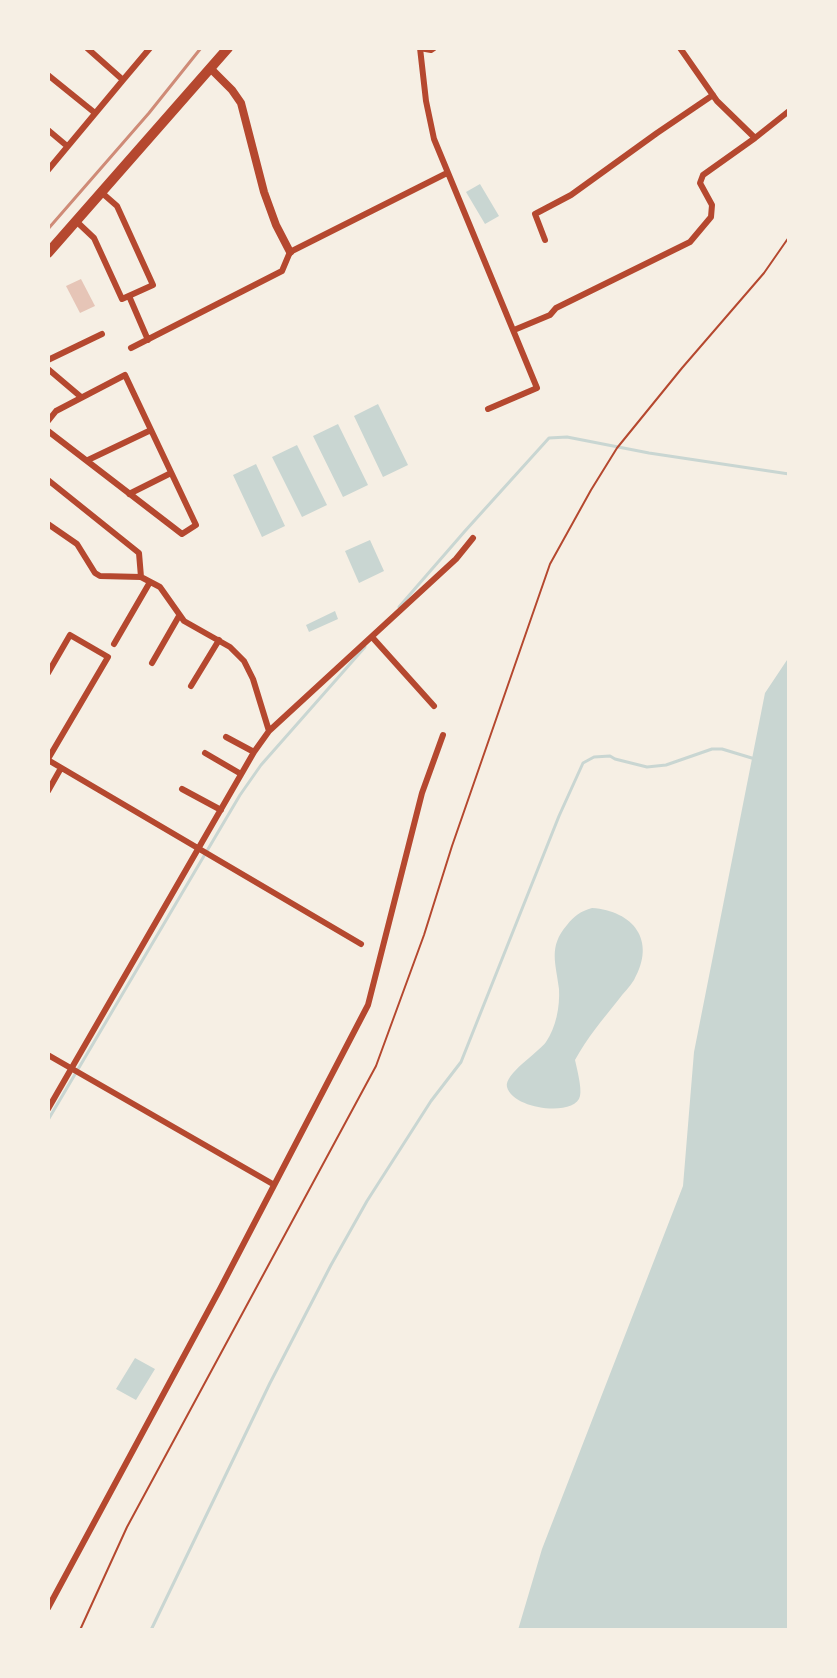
<!DOCTYPE html>
<style>
body{margin:0}
#map{position:relative;width:837px;height:1678px;overflow:hidden;background:#f6efe4;font-family:Figtree,sans-serif}
canvas{display:block}
.frame{position:absolute;inset:0;border:50px solid #f6efe4;pointer-events:none}
</style>
<div id="map">
<canvas width="837" height="1678"></canvas>
<div class="frame"></div>
</div>
<script>
const c = document.querySelector('canvas').getContext('2d');
c.lineJoin = 'round';
function fillPath(path, color) { c.fillStyle = color; c.fill(path, 'evenodd'); }
function stroke(path, color, width, dash) { c.strokeStyle = color; c.lineWidth = width; c.lineCap = dash ? 'butt' : 'round'; c.setLineDash(dash || []); c.stroke(path); }
fillPath(new Path2D(`
 M 480,184 L 499,216 L 485,224 L 466,192 Z
 M 378,404 L 408,465 L 383,477 L 354,416 Z
 M 338,424 L 368,485 L 343,497 L 313,436 Z
 M 297,445 L 327,505 L 302,517 L 272,457 Z
 M 256,464 L 285,526 L 262,537 L 233,475 Z
 M 370,540 L 384,571 L 359,583 L 345,551 Z
 M 335,611 L 338,619 L 309,632 L 306,625 Z
 M 789,657 L 789,1630 L 518,1630 L 542,1549 L 683,1186 L 694,1052 L 765,693 Z
 M 592,908 C 633,911 657,940 634,980 C 630,987 623,993 619,999 C 603,1019 587,1038 575,1060 C 577,1069 582,1088 580,1096 C 576,1117 513,1110 507,1087 C 504,1074 538,1053 546,1042 C 556,1027 560,1007 559,989 C 556,963 548,947 567,925 C 574,916 581,911 592,908 Z
 M 135,1358 L 155,1369 L 136,1400 L 116,1389 Z`), '#c9d6d2');
stroke(new Path2D(`
 M 399,607 L 465,531 L 549,438 L 567,437 L 649,453 L 789,474
 M 48,1120 L 240,795 L 261,765 L 365,647
 M 151,1630 L 270,1383 L 331,1265 L 367,1201 L 431,1101 L 461,1062 L 559,816 L 583,763 L 594,757 L 610,756 L 615,759 L 647,767 L 666,765 L 712,749 L 722,749 L 755,759`), '#c9d6d2', 3);
fillPath(new Path2D(`
 M 81,279 L 95,306 L 80,313 L 66,286 Z`), '#e6c5b7');
stroke(new Path2D(`
 M 80,1630 L 127,1527 L 376,1066 L 424,935 L 452,846 L 550,564 L 591,490 L 617,448 L 682,368 L 764,273 L 789,237`), '#b5482f', 2);
stroke(new Path2D(`
 M 434,48 L 431,50 L 420,48 L 426,101 L 434,139 L 537,388 L 488,409
 M 680,48 L 717,101 L 755,138
 M 48,75 L 95,113
 M 123,80 L 150,48
 M 48,130 L 67,146
 M 48,170 L 123,80 L 87,48
 M 76,221 L 94,238 L 122,299 L 153,285 L 117,206 L 101,192
 M 545,240 L 535,214 L 571,195 L 657,133 L 713,95
 M 129,296 L 148,340
 M 514,330 L 550,315 L 556,308 L 690,242 L 711,217 L 712,205 L 700,183 L 703,175 L 755,138 L 789,111
 M 131,348 L 282,271 L 290,252 L 447,173
 M 48,360 L 102,334
 M 48,369 L 81,397
 M 48,421 L 56,411 L 125,375 L 196,525 L 182,534 L 48,431
 M 88,460 L 151,430
 M 48,480 L 139,553 L 141,577
 M 129,494 L 171,473
 M 48,524 L 77,544 L 95,573 L 100,576 L 141,577 L 160,587 L 184,621 L 230,647 L 244,661 L 253,679 L 269,731
 M 372,637 L 434,706
 M 114,644 L 150,582
 M 152,663 L 179,616
 M 48,673 L 70,635 L 108,657 L 48,759
 M 191,686 L 219,640
 M 226,737 L 254,752
 M 205,753 L 241,774
 M 48,760 L 361,944
 M 182,789 L 221,810
 M 48,791 L 61,768
 M 48,1055 L 271,1183
 M 48,1109 L 254,752 L 269,731 L 456,559 L 473,538
 M 48,1608 L 220,1289 L 368,1005 L 422,793 L 443,735`), '#b5482f', 6);
stroke(new Path2D(`
 M 210,68 L 232,90 L 241,103 L 264,192 L 276,225 L 290,252`), '#b5482f', 8);
stroke(new Path2D(`
 M 48,253 L 228,48`), '#b5482f', 10);
stroke(new Path2D(`
 M 48,229 L 149,113 L 201,48`), '#cf8b77', 3);
</script>
